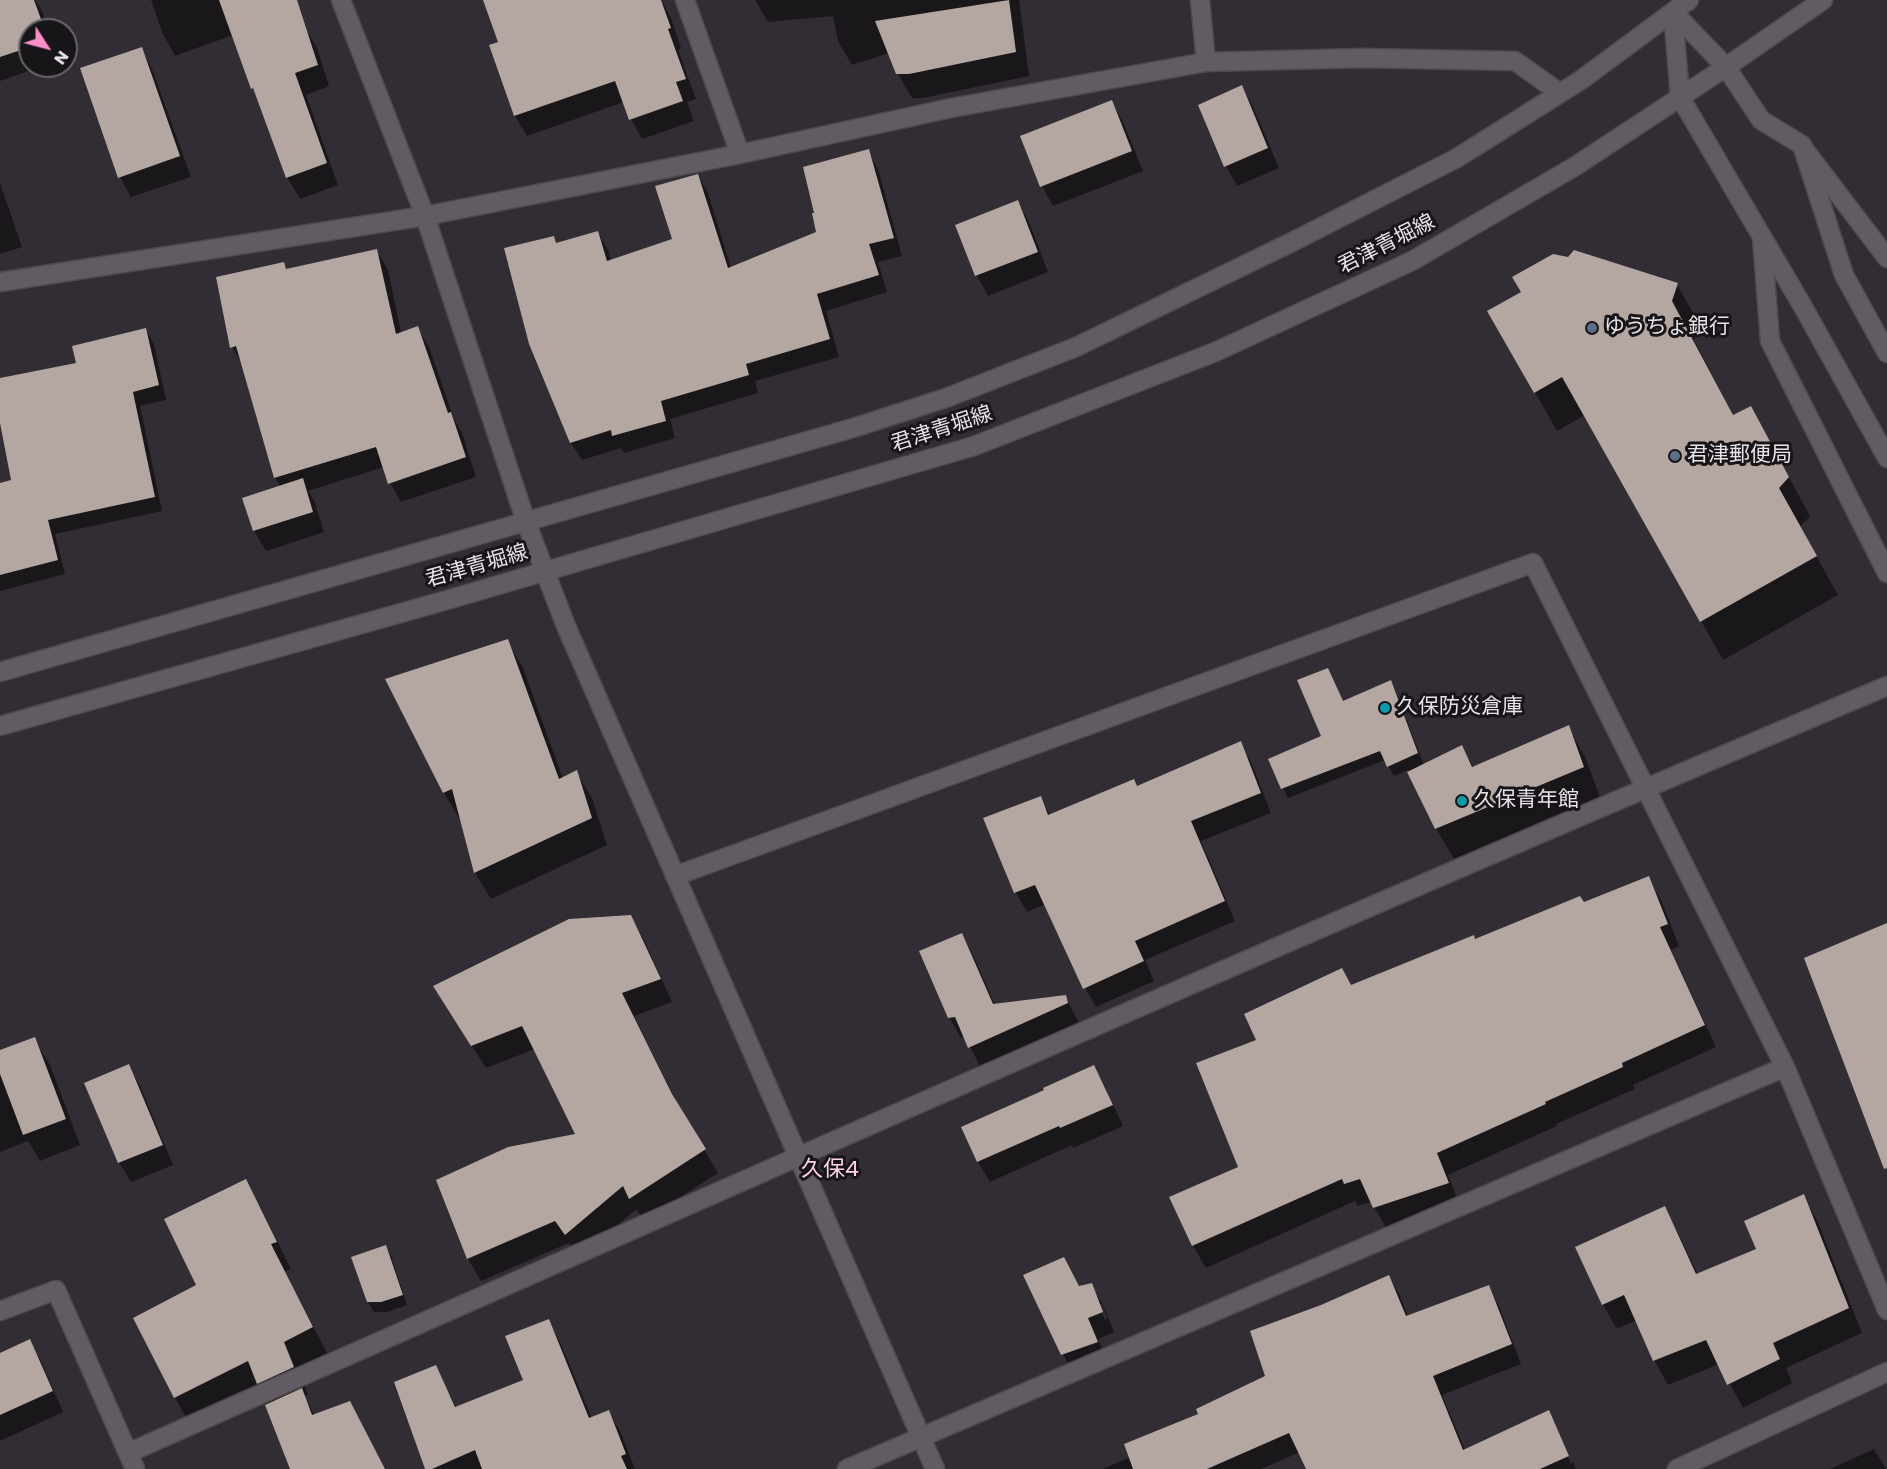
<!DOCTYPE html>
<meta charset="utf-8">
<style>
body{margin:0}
#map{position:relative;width:1887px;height:1469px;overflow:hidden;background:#322c34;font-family:Poppins,sans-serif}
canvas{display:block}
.north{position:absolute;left:18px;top:18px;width:60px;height:60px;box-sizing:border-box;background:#181519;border:2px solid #6a676b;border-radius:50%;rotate:126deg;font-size:16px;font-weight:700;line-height:24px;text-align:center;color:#e6e2e7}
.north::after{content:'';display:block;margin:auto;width:21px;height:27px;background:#f98fc9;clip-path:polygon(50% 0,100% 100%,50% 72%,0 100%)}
</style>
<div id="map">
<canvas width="1887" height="1469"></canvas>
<div class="north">N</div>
</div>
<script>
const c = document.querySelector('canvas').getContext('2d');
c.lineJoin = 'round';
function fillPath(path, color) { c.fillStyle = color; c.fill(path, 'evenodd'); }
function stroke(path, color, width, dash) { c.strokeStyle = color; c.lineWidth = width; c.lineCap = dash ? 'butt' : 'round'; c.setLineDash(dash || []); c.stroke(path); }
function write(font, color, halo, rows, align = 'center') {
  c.font = font + ' Poppins,"Noto Sans JP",sans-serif'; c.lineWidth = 6; c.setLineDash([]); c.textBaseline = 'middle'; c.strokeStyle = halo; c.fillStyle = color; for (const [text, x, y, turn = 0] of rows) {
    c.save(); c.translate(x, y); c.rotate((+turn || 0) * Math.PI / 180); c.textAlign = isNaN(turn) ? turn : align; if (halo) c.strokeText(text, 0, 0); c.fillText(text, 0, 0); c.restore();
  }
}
fillPath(new Path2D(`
 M 0,0 L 35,0 L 42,11 L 48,30 L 30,30 L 30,66 L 43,66 L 0,81 Z
 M 151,0 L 293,0 L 304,27 L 317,48 L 329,86 L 306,95 L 338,185 L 300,199 L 287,177 L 233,35 L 175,56 L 163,34 Z
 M 484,0 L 661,0 L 671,18 L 681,48 L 678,50 L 696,99 L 687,102 L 694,121 L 642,139 L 631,119 L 624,102 L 527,136 L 515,116 L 491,46 L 500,43 Z
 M 755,0 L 1019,0 L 1029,76 L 923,98 L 912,98 L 898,74 L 889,53 L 852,65 L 838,41 L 833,16 L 768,22 Z
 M 141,48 L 152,69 L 191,177 L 131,197 L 120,177 Z
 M 1242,87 L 1253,107 L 1279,168 L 1237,186 L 1226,166 Z
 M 1112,102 L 1123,122 L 1143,171 L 1053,206 L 1042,186 Z
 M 868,151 L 878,169 L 902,256 L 878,262 L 887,292 L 826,311 L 839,357 L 755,381 L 758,393 L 670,419 L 675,438 L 624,453 L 621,448 L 582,460 L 571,443 L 553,238 L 557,244 L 598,233 L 608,250 L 611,261 L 674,240 L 697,175 L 708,193 L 731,268 L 818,233 Z
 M 0,183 L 22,247 L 0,254 Z
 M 1018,202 L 1029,222 L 1048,272 L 988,296 L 977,276 L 957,226 Z
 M 377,251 L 388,270 L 401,333 L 417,328 L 429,347 L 454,419 L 462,433 L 476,477 L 401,502 L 390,483 L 384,467 L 308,491 L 314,500 L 324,532 L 266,551 L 254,531 L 281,487 L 275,478 L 243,366 L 232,347 L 284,264 L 287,270 Z
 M 1677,285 L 1699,323 L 1694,340 L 1734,417 L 1772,446 L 1810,516 L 1800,527 L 1838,595 L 1723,660 L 1585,415 L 1557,431 L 1490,312 Z
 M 146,330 L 154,344 L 166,400 L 140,406 L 162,511 L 55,534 L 65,574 L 0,591 L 0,485 L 13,481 L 0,415 L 0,379 L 78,364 Z
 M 507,641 L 523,668 L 563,779 L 576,772 L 592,798 L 607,845 L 491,899 L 475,873 L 461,819 L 460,820 L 444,793 L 387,680 Z
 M 1391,682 L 1396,692 L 1424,765 L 1461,747 L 1474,768 L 1568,727 L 1585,757 L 1600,797 L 1454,859 L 1436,829 L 1408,770 L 1394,776 L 1385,760 L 1288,798 L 1283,788 L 1323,737 L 1343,702 Z
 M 1240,743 L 1251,762 L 1271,813 L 1201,841 L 1235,921 L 1145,960 L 1154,981 L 1096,1007 L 1085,988 L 1046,904 L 1027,912 L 1016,893 L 985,819 L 1040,798 L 1051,816 L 1137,788 Z
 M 1648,878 L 1661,900 L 1679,946 L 1671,950 L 1716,1047 L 1633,1085 L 1635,1089 L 1556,1124 L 1557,1126 L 1448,1175 L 1460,1206 L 1387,1229 L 1371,1202 L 1358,1206 L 1355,1201 L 1206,1268 L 1193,1246 L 1171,1198 L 1240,1168 L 1258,1040 L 1351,986 L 1475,941 L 1583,904 Z
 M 631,917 L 644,940 L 672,1002 L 634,1016 L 681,1111 L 718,1173 L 643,1221 L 637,1209 L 579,1256 L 569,1243 L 481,1281 L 468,1259 L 438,1181 L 577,1135 L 535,1049 L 486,1068 L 448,1009 Z
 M 962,935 L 973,955 L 995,1005 L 1065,996 L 1079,1023 L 981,1068 L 965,1037 L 961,1038 L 949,1017 Z
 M 34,1039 L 50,1065 L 80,1145 L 40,1161 L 28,1141 L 0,1152 L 0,1052 Z
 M 128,1066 L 140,1086 L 173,1165 L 131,1182 L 119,1162 Z
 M 1094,1067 L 1105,1087 L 1123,1126 L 1073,1148 L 1072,1145 L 990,1182 L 978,1162 L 963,1127 Z
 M 245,1181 L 261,1208 L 291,1269 L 285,1272 L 328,1355 L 298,1370 L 308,1395 L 304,1396 L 315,1416 L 350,1402 L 385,1469 L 292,1469 L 270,1404 L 261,1389 L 190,1424 L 175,1398 L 198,1286 Z
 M 1803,1196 L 1817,1220 L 1862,1333 L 1786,1368 L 1792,1383 L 1743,1408 L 1719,1364 L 1668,1385 L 1654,1360 L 1637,1320 L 1617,1329 L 1603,1305 L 1577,1248 L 1664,1208 L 1678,1233 L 1698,1275 L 1758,1250 Z
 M 385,1247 L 391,1256 L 407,1305 L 387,1312 L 374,1312 L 368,1302 Z
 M 1025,1276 L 1080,1288 L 1091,1285 L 1103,1305 L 1114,1332 L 1098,1339 L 1108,1362 L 1074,1375 L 1063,1354 ZM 1098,1304 L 1102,1304 L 1107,1318 L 1105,1320 Z
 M 1389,1277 L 1400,1296 L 1408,1317 L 1488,1287 L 1499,1306 L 1521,1364 L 1442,1395 L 1465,1450 L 1548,1412 L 1558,1430 L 1556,1430 L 1571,1464 L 1573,1462 L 1576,1469 L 1309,1469 L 1300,1452 L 1261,1469 L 1103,1469 L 1130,1457 L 1267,1377 L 1321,1307 Z
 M 548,1321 L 560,1342 L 592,1419 L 609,1412 L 621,1433 L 635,1469 L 426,1469 L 435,1367 L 457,1408 L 525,1381 Z
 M 29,1341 L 41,1361 L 63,1412 L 0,1441 L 0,1354 Z
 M 1874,1449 L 1886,1469 L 1830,1469 Z`), '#0007');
fillPath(new Path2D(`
 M 0,0 L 34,0 L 45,30 L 30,30 L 30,47 L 0,57 Z
 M 219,0 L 297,0 L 318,65 L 295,73 L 327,163 L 286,178 L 253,88 L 251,89 Z
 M 483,0 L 661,0 L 671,28 L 668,29 L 686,79 L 676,82 L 683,101 L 629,120 L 615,81 L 514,116 L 489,45 L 498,42 Z
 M 1009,0 L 1016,52 L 909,74 L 896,74 L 875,21 Z
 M 142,47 L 180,156 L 118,178 L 80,68 Z
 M 1242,85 L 1268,148 L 1224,167 L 1198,105 Z
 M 1112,100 L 1132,151 L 1040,187 L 1020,136 Z
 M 869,149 L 894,238 L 869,244 L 879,275 L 817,294 L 830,339 L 746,364 L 749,375 L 661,401 L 666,421 L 612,436 L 611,430 L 570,443 L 529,344 L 504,248 L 554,236 L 556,243 L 598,231 L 607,261 L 672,239 L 655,186 L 698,174 L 728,268 L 816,232 L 812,213 L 814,213 L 803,167 Z
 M 1018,200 L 1038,252 L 975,276 L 955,225 Z
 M 377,249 L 396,334 L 418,326 L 448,413 L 451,412 L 466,457 L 388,484 L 376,447 L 274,478 L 236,346 L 230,348 L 216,277 L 284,262 L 286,269 Z
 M 1574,250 L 1678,283 L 1672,301 L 1733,415 L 1751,406 L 1789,477 L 1779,488 L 1817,556 L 1700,622 L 1562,377 L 1534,393 L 1487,311 L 1521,292 L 1512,277 L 1553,254 L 1568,257 Z
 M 146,328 L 159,385 L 133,392 L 155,497 L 48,520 L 58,560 L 0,575 L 0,483 L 11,480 L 0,423 L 0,378 L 76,363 L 72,346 Z
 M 303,478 L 313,512 L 253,531 L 242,498 Z
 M 508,639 L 559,779 L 577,770 L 592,818 L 474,873 L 452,789 L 443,793 L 385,679 Z
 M 1328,668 L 1343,701 L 1391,680 L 1418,753 L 1387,767 L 1380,751 L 1281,789 L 1268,759 L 1321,736 L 1297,680 Z
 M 1569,725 L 1584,767 L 1435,829 L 1407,772 L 1462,745 L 1472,767 Z
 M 1241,741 L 1261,793 L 1191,821 L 1225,901 L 1135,941 L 1144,961 L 1083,989 L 1035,885 L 1014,893 L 983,818 L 1041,796 L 1048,815 L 1134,779 L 1137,786 Z
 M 1649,876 L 1668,924 L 1660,927 L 1705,1025 L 1622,1063 L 1623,1067 L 1545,1102 L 1546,1104 L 1437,1153 L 1449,1183 L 1373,1208 L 1360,1179 L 1344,1184 L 1342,1179 L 1192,1246 L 1169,1197 L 1238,1167 L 1196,1063 L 1256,1040 L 1244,1014 L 1342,968 L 1351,985 L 1474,935 L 1475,939 L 1580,896 L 1584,902 Z
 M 631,915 L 661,979 L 622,993 L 672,1094 L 706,1149 L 629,1199 L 623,1186 L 565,1235 L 555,1221 L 467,1259 L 436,1180 L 508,1147 L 575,1134 L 522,1026 L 471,1046 L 433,986 L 569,919 Z
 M 1887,923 L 1887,1168 L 1884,1169 L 1804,958 Z
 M 962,933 L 993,1004 L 1066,995 L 1068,1003 L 968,1048 L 955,1017 L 948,1018 L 919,951 Z
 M 35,1037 L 66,1119 L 23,1135 L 0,1074 L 0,1050 Z
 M 129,1064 L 163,1145 L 118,1163 L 84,1083 Z
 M 1094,1065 L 1113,1105 L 1060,1128 L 1059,1126 L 977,1162 L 961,1127 L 1044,1090 L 1043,1088 Z
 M 246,1179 L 277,1242 L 271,1244 L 313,1327 L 284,1342 L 294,1367 L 257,1384 L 248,1361 L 174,1398 L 133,1318 L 196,1285 L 164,1219 Z
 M 1804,1194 L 1849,1308 L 1773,1343 L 1780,1359 L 1727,1385 L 1706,1340 L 1653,1361 L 1624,1295 L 1602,1305 L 1575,1247 L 1665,1206 L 1696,1274 L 1756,1249 L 1744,1221 Z
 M 386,1245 L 403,1295 L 381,1302 L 367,1302 L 351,1257 Z
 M 1064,1257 L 1079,1286 L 1092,1283 L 1103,1312 L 1088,1318 L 1098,1342 L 1061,1355 L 1023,1275 Z
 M 1389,1275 L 1406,1316 L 1489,1285 L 1512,1344 L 1433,1376 L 1463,1450 L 1549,1410 L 1569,1456 L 1540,1469 L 1306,1469 L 1289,1433 L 1207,1469 L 1133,1469 L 1124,1444 L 1198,1414 L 1196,1409 L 1265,1376 L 1250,1331 L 1321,1305 Z
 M 549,1319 L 589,1418 L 609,1410 L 626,1454 L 621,1456 L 627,1469 L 482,1469 L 475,1450 L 432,1469 L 425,1469 L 394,1382 L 436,1365 L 455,1407 L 523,1380 L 505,1336 Z
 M 30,1339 L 53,1391 L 0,1415 L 0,1353 Z
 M 302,1388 L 312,1415 L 350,1401 L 385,1469 L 290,1469 L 265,1405 Z`), '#b4a6a1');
const lane = new Path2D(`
 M 1206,62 L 1363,58 L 1515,61 L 1560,93`);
const street = new Path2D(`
 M 685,0 L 740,154
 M 1804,149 L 1887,258
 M 1762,237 L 1770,341 L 1887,573
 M 0,282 L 425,216 L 740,154 L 951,108 L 1206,62 L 1200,0
 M 675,876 L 1533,563 L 1785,1067 L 1887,1310
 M 0,1311 L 56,1290 L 135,1469
 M 128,1453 C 713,1194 1298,934 1887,686
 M 847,1469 L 1785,1067`);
const secondary = new Path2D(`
 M 341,0 L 425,216 L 526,522 L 566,626 L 935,1469
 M 1673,12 L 1680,97 L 1802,305 L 1887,458
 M 1673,12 L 1726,67 L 1761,120 L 1802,145 L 1844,275 L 1887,353
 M 0,672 L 853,428 L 946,398 L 1076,347 L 1292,242 L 1457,158 L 1581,80 L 1689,0
 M 0,726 L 447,600 L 974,446 L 1215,352 L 1412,261 L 1574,167 L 1726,67 L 1823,0
 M 1677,1469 L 1887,1372`);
stroke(lane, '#4f4a50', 21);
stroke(street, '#4f4a50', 21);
stroke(secondary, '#4f4a50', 21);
stroke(lane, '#625b64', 18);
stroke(street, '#625b64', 18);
stroke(secondary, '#625b64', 18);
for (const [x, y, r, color] of [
 [1592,328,6,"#5c6f8a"],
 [1675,456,6,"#5c6f8a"],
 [1385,708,6,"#0f9aa8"],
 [1462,801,6,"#0f9aa8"]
]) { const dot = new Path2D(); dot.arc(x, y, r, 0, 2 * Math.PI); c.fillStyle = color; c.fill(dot); stroke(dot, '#181519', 2); }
write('21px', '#e6e2e7', '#181519', [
 ["君津青堀線",1387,245,-27],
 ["君津青堀線",942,430,-18],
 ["君津青堀線",477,567,-16]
]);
write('21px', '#e6e2e7', '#181519', [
 ["ゆうちょ銀行",1604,328],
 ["君津郵便局",1687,456],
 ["久保防災倉庫",1397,708],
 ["久保青年館",1474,801]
], 'left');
write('22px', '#fecfe6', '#181519', [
 ["久保4",830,1170]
]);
</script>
